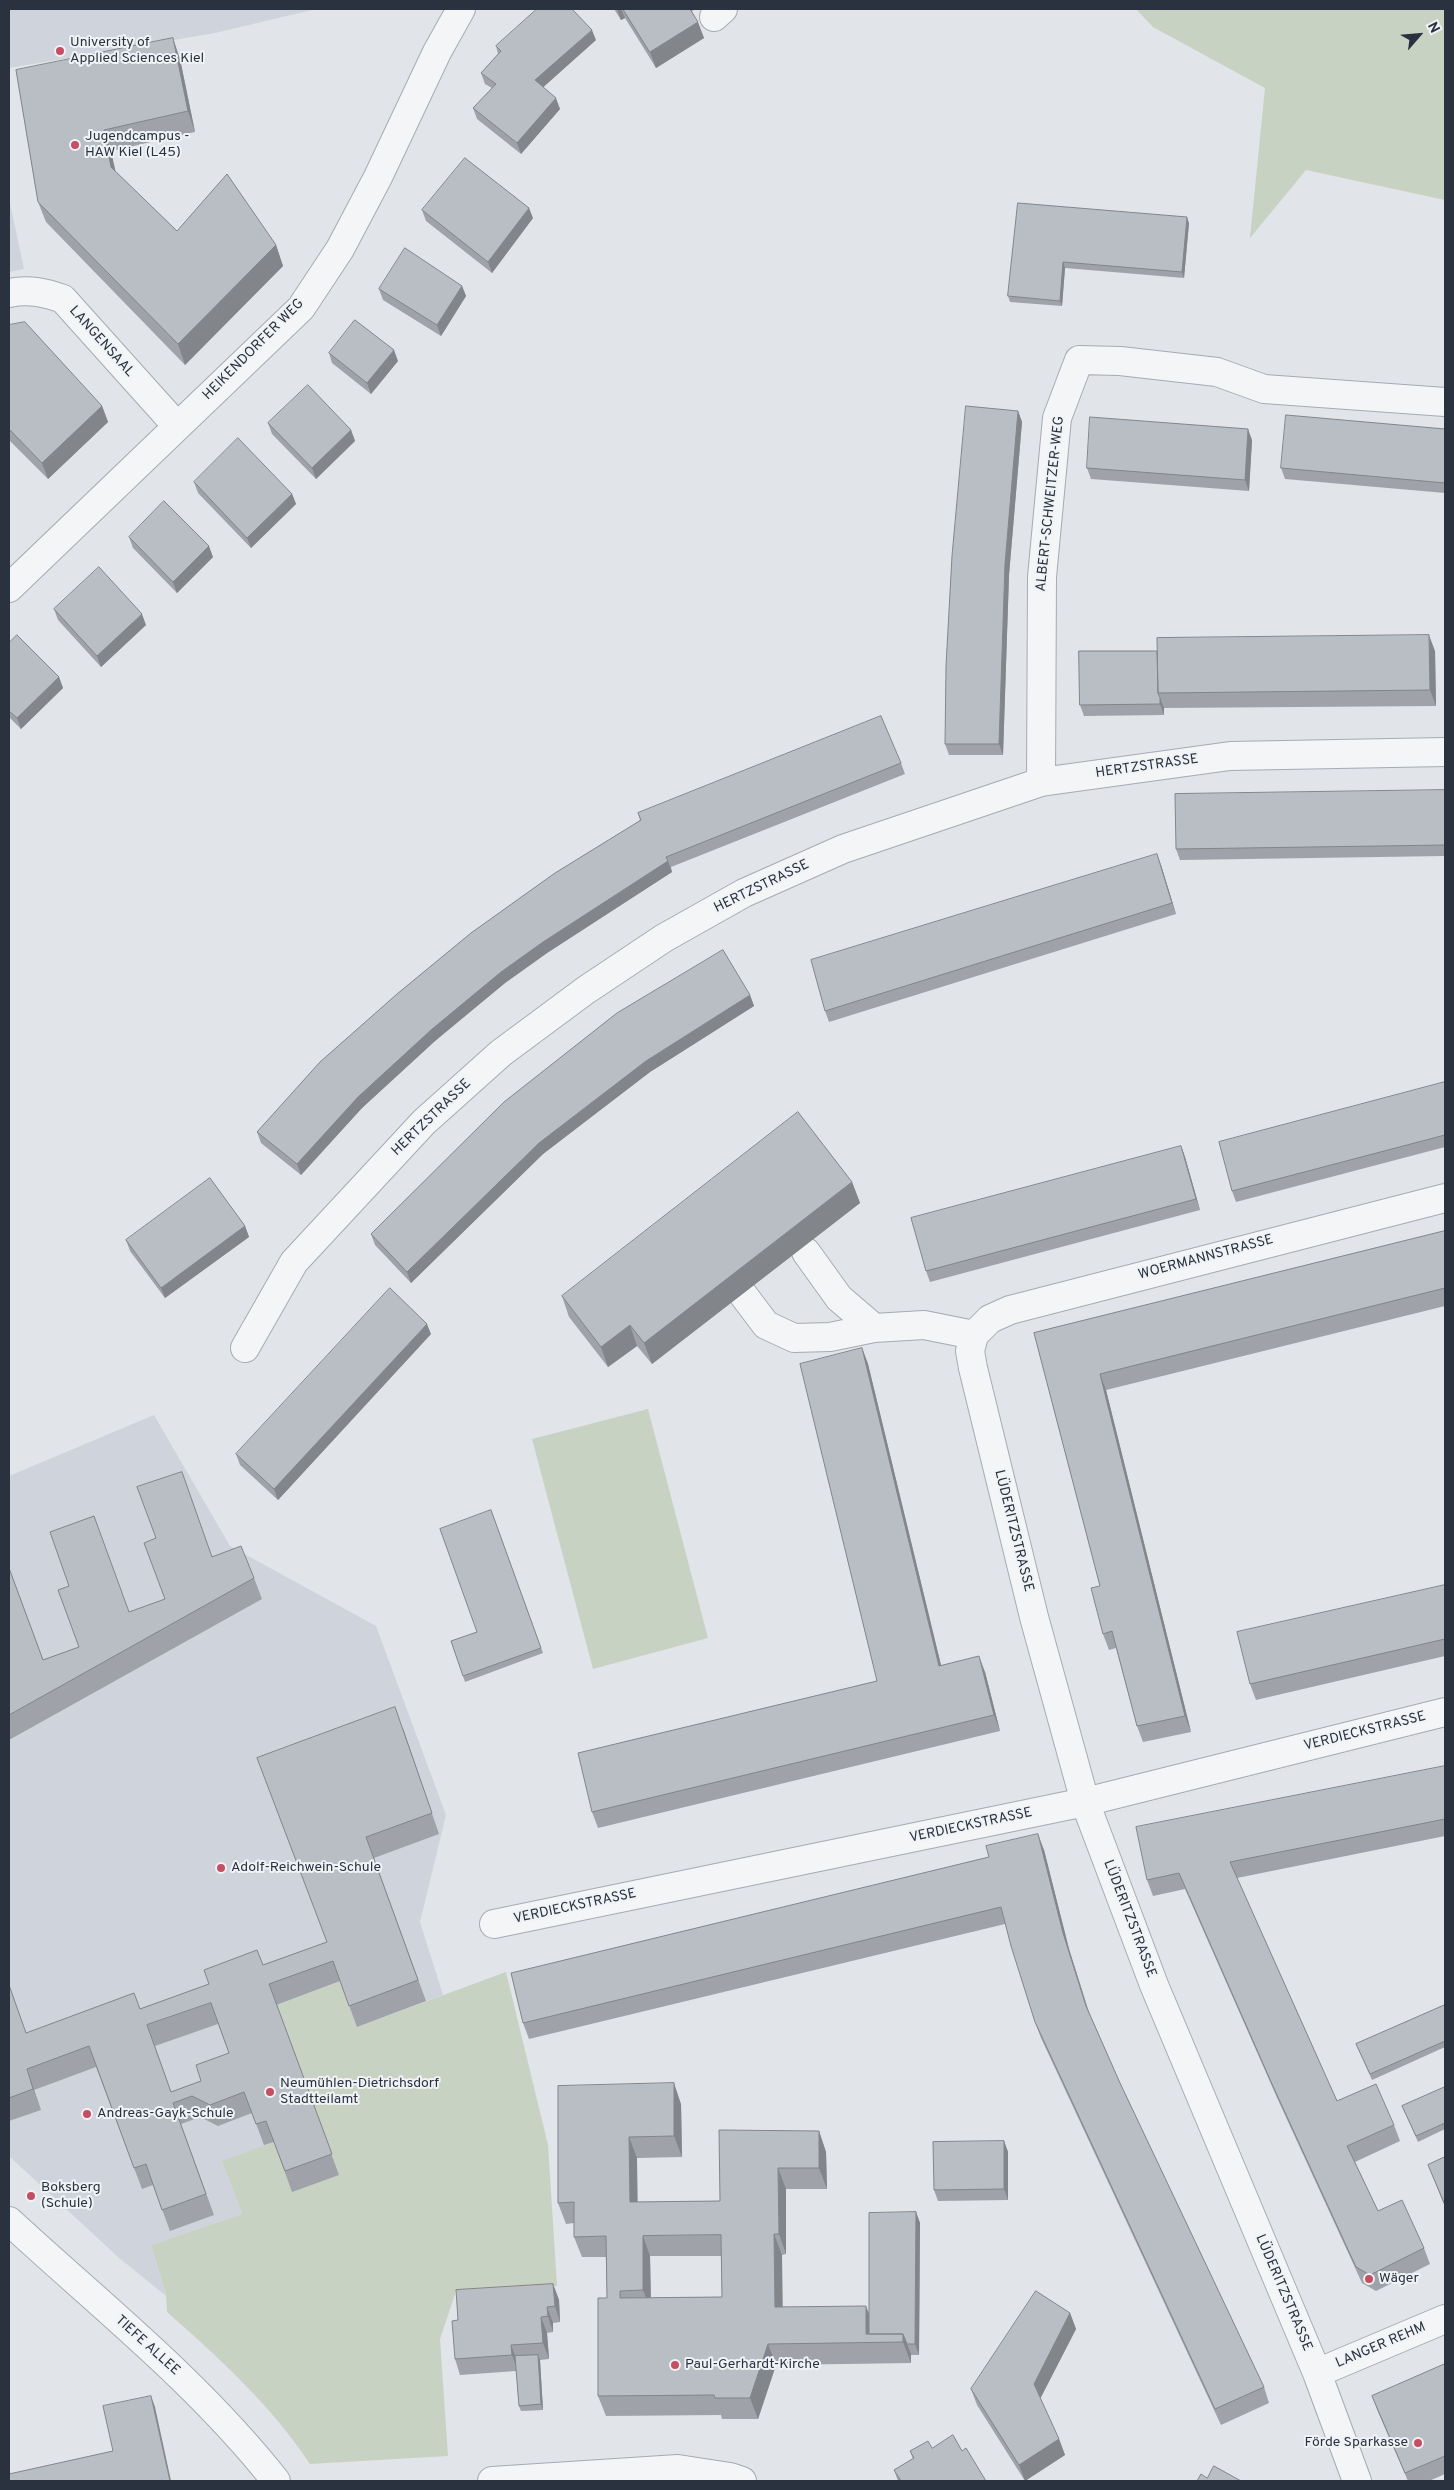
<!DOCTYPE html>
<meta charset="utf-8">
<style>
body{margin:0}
#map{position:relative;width:1454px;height:2490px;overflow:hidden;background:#e1e4e9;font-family:Overpass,sans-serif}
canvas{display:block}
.frame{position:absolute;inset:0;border:10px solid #2a323f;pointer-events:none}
.north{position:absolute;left:1394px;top:10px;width:50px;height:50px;-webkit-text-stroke:4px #f0f3f6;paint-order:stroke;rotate:63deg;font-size:14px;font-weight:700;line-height:20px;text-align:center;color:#2a323f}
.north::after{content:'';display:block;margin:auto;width:18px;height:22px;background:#2a323f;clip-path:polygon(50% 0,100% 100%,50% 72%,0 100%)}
</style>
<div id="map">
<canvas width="1454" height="2490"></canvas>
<div class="frame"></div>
<div class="north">N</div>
</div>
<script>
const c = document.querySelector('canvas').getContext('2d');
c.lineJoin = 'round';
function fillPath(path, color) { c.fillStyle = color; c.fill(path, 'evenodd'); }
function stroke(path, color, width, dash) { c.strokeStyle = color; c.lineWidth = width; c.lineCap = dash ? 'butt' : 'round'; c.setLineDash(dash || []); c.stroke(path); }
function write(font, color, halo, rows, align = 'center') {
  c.font = font + ' Overpass,sans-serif'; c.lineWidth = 4; c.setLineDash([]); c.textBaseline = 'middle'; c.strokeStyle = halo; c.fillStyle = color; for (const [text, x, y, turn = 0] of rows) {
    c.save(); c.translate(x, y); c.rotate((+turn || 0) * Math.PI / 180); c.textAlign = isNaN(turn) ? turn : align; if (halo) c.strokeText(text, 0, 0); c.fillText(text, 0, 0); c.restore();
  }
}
fillPath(new Path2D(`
 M 9,9 L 316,9 L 215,33 L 9,68 Z
 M 9,199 L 24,269 L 9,272 Z
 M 154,1415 L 230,1546 L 376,1626 L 446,1815 L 420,1922 L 443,1995 L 357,2027 L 339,2175 L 292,2192 L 222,2161 L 242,2214 L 151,2245 L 166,2296 L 118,2257 L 9,2156 L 9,1476 Z`), '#cfd3db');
fillPath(new Path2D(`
 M 1136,9 L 1445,9 L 1445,200 L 1306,170 L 1250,238 L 1265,88 L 1153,27 Z
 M 648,1409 L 708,1638 L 593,1669 L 532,1439 Z
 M 506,1972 L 548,2145 L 557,2286 L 456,2291 L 440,2339 L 448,2456 L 310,2464 C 271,2405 219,2358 167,2312 L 166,2295 L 151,2245 L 242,2214 L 222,2161 L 274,2142 L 276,2005 L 340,1981 L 357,2027 Z`), '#c7d2c3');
const minor = new Path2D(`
 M 714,17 L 723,9
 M 9,293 C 28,289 44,292 63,299 L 177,426
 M 9,588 L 301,308 L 340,249 L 378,177 L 437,52 L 461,9
 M 1041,782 L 1042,577 L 1057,418 L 1079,360 L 1120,361 L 1217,372 L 1264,389 L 1445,402
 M 806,1252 L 839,1298 L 874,1328
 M 720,1264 L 766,1325 L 794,1338 L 830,1337 L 874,1328 L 924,1325 L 974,1335
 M 974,1335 L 970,1351 L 973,1368 L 1034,1617 L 1085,1802 L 1154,1985 L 1317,2373 L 1357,2481
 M 974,1335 L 990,1319 L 1010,1310 L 1445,1198
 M 245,1348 L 294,1262 L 424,1122 L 501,1053 L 586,990 L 664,938 L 744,893 L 843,849 L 1041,782 L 1230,756 L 1445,752
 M 494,1924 L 1085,1802 L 1445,1712
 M 9,2221 C 100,2305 199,2383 276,2481
 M 1317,2373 L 1445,2319
 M 492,2481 L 678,2469 L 730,2477 L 742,2481`);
stroke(minor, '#a6abb3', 30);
stroke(minor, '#f3f5f7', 28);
fillPath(new Path2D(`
 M 614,9 L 696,9 L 692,11 L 704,38 L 656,68 L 625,18 L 621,20 Z
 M 596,40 L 543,87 L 560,109 L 521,154 L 477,119 L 473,108 L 492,88 L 485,84 L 481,73 L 498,54 L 496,46 Z
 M 180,59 L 195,132 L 111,151 L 115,171 L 177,231 L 276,245 L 283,266 L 185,365 L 46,222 L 38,202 L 16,70 Z
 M 1018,203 L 1189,223 L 1184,278 L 1065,268 L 1062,306 L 1010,302 L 1008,296 Z
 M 422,210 L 533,218 L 492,273 L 426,221 Z
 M 462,286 L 466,296 L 441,336 L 383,300 L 379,289 Z
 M 9,325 L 102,406 L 108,422 L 48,479 L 9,440 Z
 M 329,353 L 398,361 L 371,394 L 332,363 Z
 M 1018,411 L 1022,422 L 1009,575 L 1003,755 L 949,755 L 945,744 Z
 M 268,423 L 351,430 L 355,441 L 316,479 L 272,434 Z
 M 1445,429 L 1445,493 L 1285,479 L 1281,468 Z
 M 1252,440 L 1249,491 L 1091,479 L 1087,468 Z
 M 194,482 L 292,494 L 296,504 L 251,548 L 198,493 Z
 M 129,537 L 213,557 L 177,593 L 133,548 Z
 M 54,609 L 146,625 L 101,667 L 58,620 Z
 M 9,643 L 59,677 L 63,688 L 21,729 L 9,717 Z
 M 1079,651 L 1435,651 L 1436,706 L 1164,708 L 1164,715 L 1084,716 L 1080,705 Z
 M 901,763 L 905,774 L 671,867 L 672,872 L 547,953 L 505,983 L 435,1041 L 362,1108 L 301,1175 L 261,1143 L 257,1132 L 640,820 L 638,813 Z
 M 1445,790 L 1445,856 L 1180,860 L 1176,849 Z
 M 1161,865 L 1176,914 L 829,1022 L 825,1011 Z
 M 750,995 L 754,1006 L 650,1072 L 543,1154 L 411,1283 L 375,1245 L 371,1234 Z
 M 1445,1082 L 1445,1147 L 1236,1202 L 1232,1191 Z
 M 1181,1146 L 1185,1157 L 1200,1210 L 930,1282 L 926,1271 Z
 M 852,1182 L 860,1203 L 652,1364 L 637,1346 L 608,1367 L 569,1317 L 562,1296 Z
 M 245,1226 L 249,1237 L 165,1298 L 130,1251 L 126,1240 Z
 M 1445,1231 L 1445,1306 L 1106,1390 L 1191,1732 L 1143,1742 L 1137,1726 L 1116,1648 L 1109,1650 L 1103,1634 L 1100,1586 L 1034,1333 Z
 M 431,1334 L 278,1500 L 240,1465 L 236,1454 Z
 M 862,1348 L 868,1364 L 941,1665 L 985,1672 L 1000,1731 L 598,1828 L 592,1812 L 877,1681 Z
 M 491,1510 L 543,1653 L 465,1682 L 451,1641 L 477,1632 Z
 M 212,1556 L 254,1578 L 262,1599 L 9,1740 L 9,1568 L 43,1660 L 79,1647 L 129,1612 L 165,1599 Z
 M 1445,1585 L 1445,1656 L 1256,1700 L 1250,1684 Z
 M 403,1728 L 439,1834 L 374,1858 L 426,2001 L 357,2027 L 340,1981 L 276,2005 L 339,2175 L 292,2192 L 274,2142 L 264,2145 L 252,2113 L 218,2126 L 200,2117 L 181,2124 L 214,2215 L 170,2231 L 153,2185 L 142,2189 L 96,2067 L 34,2090 L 41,2110 L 9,2121 L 9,1985 L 26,2033 L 140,2009 L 327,1942 ZM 218,2024 L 229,2053 L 201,2081 L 171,2092 L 155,2046 Z
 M 1445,1766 L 1445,1836 L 1237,1878 L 1337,2101 L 1394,2125 L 1400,2141 L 1355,2162 L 1378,2211 L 1424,2248 L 1430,2264 L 1376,2291 L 1362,2283 L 1278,2100 L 1185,1889 L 1153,1896 L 1147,1880 Z
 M 1044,1850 L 1069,1949 L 1089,2012 L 1120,2083 L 1264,2387 L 1269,2403 L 1221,2425 L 1041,2038 L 1035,2022 L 1005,1924 L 529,2039 L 523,2023 Z
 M 1445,2005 L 1445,2047 L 1372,2080 L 1356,2044 Z
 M 558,2086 L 681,2104 L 682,2157 L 637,2158 L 637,2202 L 720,2201 L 819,2131 L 826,2152 L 827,2189 L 786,2189 L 786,2254 L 782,2255 L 782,2307 L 869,2315 L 916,2212 L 920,2223 L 919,2355 L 911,2355 L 911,2363 L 776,2365 L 758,2419 L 722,2419 L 721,2415 L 606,2416 L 598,2396 L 607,2298 L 606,2257 L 582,2257 L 574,2237 L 574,2223 L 566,2224 L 558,2203 ZM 650,2256 L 721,2256 L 722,2297 L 651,2298 Z
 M 1445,2087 L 1445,2129 L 1418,2142 L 1402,2106 Z
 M 1004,2141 L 1008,2152 L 1008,2200 L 938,2201 L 934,2190 Z
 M 1445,2157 L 1445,2207 L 1428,2165 Z
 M 553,2284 L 559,2300 L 560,2322 L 553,2323 L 553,2332 L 547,2333 L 549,2359 L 540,2360 L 543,2410 L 521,2411 L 519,2406 L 516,2371 L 460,2375 L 455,2359 L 458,2320 Z
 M 1070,2313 L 1076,2329 L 1040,2399 L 1059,2439 L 1065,2455 L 1025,2481 L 977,2405 L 971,2389 Z
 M 1445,2364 L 1445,2474 L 1429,2481 L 1408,2481 L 1378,2412 L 1372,2396 Z
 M 932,2448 L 962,2451 L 986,2481 L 898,2481 L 894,2470 L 913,2459 L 910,2451 Z`), '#9fa3a9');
fillPath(new Path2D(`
 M 617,9 L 621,9 L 625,18 L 621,20 Z
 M 698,22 L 704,38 L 656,68 L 650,52 Z
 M 592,30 L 596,40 L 539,91 L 535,80 Z
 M 173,38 L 180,59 L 195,132 L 188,111 Z
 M 556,98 L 560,109 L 521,154 L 517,143 Z
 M 104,130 L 111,151 L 119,187 L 111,167 Z
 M 529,208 L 533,218 L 492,273 L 488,262 Z
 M 1187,217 L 1189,223 L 1184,278 L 1182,272 Z
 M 276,245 L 283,266 L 185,365 L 178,344 Z
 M 1063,262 L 1065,268 L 1062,306 L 1060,301 Z
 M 462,286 L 466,296 L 441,336 L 437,325 Z
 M 394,350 L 398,361 L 371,394 L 367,383 Z
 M 102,406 L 108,422 L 48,479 L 42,463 Z
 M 1018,411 L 1022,422 L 1009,575 L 1003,755 L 999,744 L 1005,564 Z
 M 1248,429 L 1252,440 L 1249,491 L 1245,480 Z
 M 351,430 L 355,441 L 316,479 L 312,468 Z
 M 292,494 L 296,504 L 251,548 L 247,538 Z
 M 209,546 L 213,557 L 177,593 L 173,582 Z
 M 142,614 L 146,625 L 101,667 L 97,656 Z
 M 1429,635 L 1435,651 L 1436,706 L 1430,690 Z
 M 59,677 L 63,688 L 21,729 L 17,718 Z
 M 1160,698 L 1164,708 L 1164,715 L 1160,704 Z
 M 1157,854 L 1161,865 L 1176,914 L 1172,903 Z
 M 668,861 L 672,872 L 547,953 L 505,983 L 435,1041 L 362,1108 L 301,1175 L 297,1164 L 358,1097 L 431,1030 L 501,972 L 543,942 Z
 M 750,995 L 754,1006 L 650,1072 L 543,1154 L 411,1283 L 407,1272 L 539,1143 L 646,1061 Z
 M 1181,1146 L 1185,1157 L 1200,1210 L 1196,1199 Z
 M 852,1182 L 860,1203 L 652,1364 L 644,1343 Z
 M 245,1226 L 249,1237 L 165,1298 L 161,1288 Z
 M 427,1324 L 431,1334 L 278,1500 L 274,1489 Z
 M 630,1325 L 637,1346 L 608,1367 L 601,1347 Z
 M 862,1348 L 868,1364 L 945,1682 L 939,1666 Z
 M 1100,1374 L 1106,1390 L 1191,1732 L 1185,1716 Z
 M 979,1656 L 985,1672 L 1000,1731 L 994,1715 Z
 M 1038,1834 L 1044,1850 L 1069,1949 L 1092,2022 L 1063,1933 Z
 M 27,2069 L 34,2090 L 41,2110 L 33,2089 Z
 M 674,2083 L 681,2104 L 682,2157 L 674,2136 Z
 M 819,2131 L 826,2152 L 827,2189 L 819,2168 Z
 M 629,2137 L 637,2158 L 638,2223 L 630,2202 Z
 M 1004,2141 L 1008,2152 L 1008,2200 L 1004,2189 Z
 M 778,2168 L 786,2189 L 786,2254 L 779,2234 Z
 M 916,2212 L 920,2223 L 919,2355 L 915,2344 Z
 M 774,2234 L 782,2255 L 783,2327 L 775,2307 Z
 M 643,2236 L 650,2256 L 651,2311 L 643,2290 Z
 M 553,2284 L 559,2300 L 560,2322 L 555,2306 Z
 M 866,2306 L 874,2326 L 874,2343 L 866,2334 Z
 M 547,2307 L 553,2323 L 553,2332 L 548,2316 Z
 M 1070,2313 L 1076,2329 L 1039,2401 L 1034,2384 Z
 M 541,2317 L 547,2333 L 549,2359 L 543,2343 Z
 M 903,2334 L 911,2354 L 911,2363 L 903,2342 Z
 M 768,2344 L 776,2365 L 758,2419 L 750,2398 Z
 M 511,2345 L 517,2361 L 518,2371 L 512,2355 Z
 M 538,2355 L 540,2360 L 543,2410 L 541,2404 Z
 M 151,2396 L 155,2407 L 171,2481 L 170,2481 Z
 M 1059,2439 L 1065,2455 L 1025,2481 L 1019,2465 Z`), '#82858a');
const building = new Path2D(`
 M 537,9 L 572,9 L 592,30 L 535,80 L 556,98 L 517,143 L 473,108 L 496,84 L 481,73 L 501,51 L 496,46 Z
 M 623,9 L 690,9 L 698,22 L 650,52 Z
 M 173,38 L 188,111 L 104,130 L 111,167 L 177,231 L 227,174 L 276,245 L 178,344 L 38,202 L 16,70 Z
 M 465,158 L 529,208 L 488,262 L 422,210 Z
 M 1018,203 L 1187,217 L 1182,272 L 1063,262 L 1060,301 L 1008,296 Z
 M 405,248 L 462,286 L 437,325 L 379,289 Z
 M 355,320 L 394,350 L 367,383 L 329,353 Z
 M 25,322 L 102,406 L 42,463 L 9,429 L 9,325 Z
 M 308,385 L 351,430 L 312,468 L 268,423 Z
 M 966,406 L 1018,411 L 1005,564 L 999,744 L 945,744 L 946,666 L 952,556 Z
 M 1286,415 L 1445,429 L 1445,483 L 1281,468 Z
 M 1090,417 L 1248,429 L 1245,480 L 1087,468 Z
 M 238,438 L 292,494 L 247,538 L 194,482 Z
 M 164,501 L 209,546 L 173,582 L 129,537 Z
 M 99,567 L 142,614 L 97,656 L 54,609 Z
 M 17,635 L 59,677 L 17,718 L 9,711 L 9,643 Z
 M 1429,635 L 1430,690 L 1158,693 L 1157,638 Z
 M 1079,651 L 1157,651 L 1158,693 L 1160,698 L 1160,704 L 1080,705 Z
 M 881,716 L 901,763 L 666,857 L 668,861 L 543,942 L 501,972 L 431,1030 L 358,1097 L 297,1164 L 257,1132 L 320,1062 L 397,994 L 471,933 L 555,873 L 641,820 L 638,813 Z
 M 1445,790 L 1445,845 L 1176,849 L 1175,794 Z
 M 1157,854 L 1172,903 L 825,1011 L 811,960 Z
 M 723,950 L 750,995 L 646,1061 L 539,1143 L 407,1272 L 371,1234 L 504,1102 L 617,1013 Z
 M 1445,1082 L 1445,1135 L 1232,1191 L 1219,1142 Z
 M 798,1112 L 852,1182 L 644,1343 L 630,1325 L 601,1347 L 562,1296 Z
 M 1181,1146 L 1196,1199 L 926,1271 L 911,1218 Z
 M 210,1178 L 245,1226 L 161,1288 L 126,1240 Z
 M 1445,1231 L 1445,1288 L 1100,1374 L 1185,1716 L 1137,1726 L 1112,1631 L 1103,1634 L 1091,1588 L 1100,1586 L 1034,1333 Z
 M 390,1288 L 427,1324 L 274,1489 L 236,1454 Z
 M 862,1348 L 939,1666 L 979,1656 L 994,1715 L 592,1812 L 578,1753 L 877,1681 L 800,1364 Z
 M 182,1472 L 212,1557 L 241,1546 L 254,1578 L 9,1715 L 9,1568 L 43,1660 L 79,1647 L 58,1590 L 69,1586 L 50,1532 L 94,1516 L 129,1612 L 165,1599 L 144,1543 L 156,1538 L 137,1487 Z
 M 491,1510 L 541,1648 L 463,1676 L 451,1641 L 477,1632 L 440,1529 Z
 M 1445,1585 L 1445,1639 L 1250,1684 L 1237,1632 Z
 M 395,1707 L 432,1813 L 366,1837 L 418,1980 L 349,2006 L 333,1961 L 269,1984 L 332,2154 L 285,2171 L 266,2121 L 256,2124 L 244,2092 L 210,2105 L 192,2096 L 173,2103 L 206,2194 L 162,2210 L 146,2164 L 134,2168 L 89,2046 L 27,2069 L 33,2089 L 9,2098 L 9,1985 L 26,2033 L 134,1993 L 140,2009 L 209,1984 L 204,1970 L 257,1950 L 263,1965 L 327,1942 L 257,1758 ZM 211,2003 L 229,2053 L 196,2065 L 201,2081 L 171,2092 L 147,2025 Z
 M 1445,1766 L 1445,1819 L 1230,1862 L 1337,2101 L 1376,2084 L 1394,2125 L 1347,2146 L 1378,2211 L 1402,2200 L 1424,2248 L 1370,2275 L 1356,2267 L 1272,2084 L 1179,1873 L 1147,1880 L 1136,1827 Z
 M 1038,1834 L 1063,1933 L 1086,2006 L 1120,2083 L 1264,2387 L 1215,2409 L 1035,2022 L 1011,1946 L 1001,1907 L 523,2023 L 511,1973 L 989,1857 L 986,1846 Z
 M 1445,2005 L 1445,2041 L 1370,2074 L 1356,2044 Z
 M 674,2083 L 674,2136 L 629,2137 L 630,2202 L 720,2201 L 719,2130 L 819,2131 L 819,2168 L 778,2168 L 779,2234 L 774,2234 L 775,2307 L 866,2306 L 866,2334 L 903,2334 L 903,2342 L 768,2344 L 750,2398 L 715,2398 L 714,2395 L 598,2396 L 598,2298 L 607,2298 L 606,2236 L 574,2237 L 574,2202 L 558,2203 L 558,2086 ZM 721,2235 L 722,2297 L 620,2298 L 620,2291 L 643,2290 L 643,2236 Z
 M 1445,2087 L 1445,2123 L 1416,2136 L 1402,2106 Z
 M 1004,2141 L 1004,2189 L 934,2190 L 933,2142 Z
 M 1445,2157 L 1445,2205 L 1428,2165 Z
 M 916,2212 L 915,2344 L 907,2344 L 903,2334 L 869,2334 L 869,2213 Z
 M 553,2284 L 555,2306 L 547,2307 L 548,2316 L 541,2317 L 543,2343 L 511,2345 L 512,2355 L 455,2359 L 452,2321 L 458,2320 L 456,2290 Z
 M 1036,2291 L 1070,2313 L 1034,2384 L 1059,2439 L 1019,2465 L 971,2389 Z
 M 538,2355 L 541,2404 L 519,2406 L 515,2356 Z
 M 1445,2364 L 1445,2456 L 1405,2473 L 1372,2396 Z
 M 151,2396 L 170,2481 L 9,2481 L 9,2474 L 113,2451 L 103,2406 Z
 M 953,2435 L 962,2451 L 966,2448 L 986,2481 L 901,2481 L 894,2470 L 914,2458 L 910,2451 L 928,2441 L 932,2448 Z
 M 1214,2466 L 1241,2481 L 1197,2481 L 1201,2474 L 1207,2478 Z`);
fillPath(building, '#b9bec5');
stroke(building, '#82858a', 1);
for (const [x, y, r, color] of [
 [60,51,5,"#c54e62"],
 [75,145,5,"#c54e62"],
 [221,1868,5,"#c54e62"],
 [270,2092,5,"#c54e62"],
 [87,2114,5,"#c54e62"],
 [31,2196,5,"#c54e62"],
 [1369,2279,5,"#c54e62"],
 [675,2365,5,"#c54e62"],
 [1418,2443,5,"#c54e62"]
]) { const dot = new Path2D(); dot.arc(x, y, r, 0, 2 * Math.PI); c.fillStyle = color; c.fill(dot); stroke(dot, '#f0f3f6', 2); }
write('14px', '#2a323f', '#f0f3f6', [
 ["University of",70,43],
 ["Applied Sciences Kiel",70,59],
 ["Jugendcampus -",85,137],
 ["HAW Kiel (L45)",85,153],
 ["Adolf-Reichwein-Schule",231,1868],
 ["Neumühlen-Dietrichsdorf",280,2084],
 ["Stadtteilamt",280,2100],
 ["Andreas-Gayk-Schule",97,2114],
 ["Boksberg",41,2188],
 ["(Schule)",41,2204],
 ["Wäger",1379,2279],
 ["Paul-Gerhardt-Kirche",685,2365],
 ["Förde Sparkasse",1408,2443,"right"]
], 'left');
write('14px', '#2a323f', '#f0f3f6', [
 ["LANGENSAAL",101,342,48],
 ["HEIKENDORFER WEG",254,350,-45],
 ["ALBERT-SCHWEITZER-WEG",1051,504,-84],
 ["HERTZSTRASSE",1147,767,-8],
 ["HERTZSTRASSE",762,887,-26],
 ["HERTZSTRASSE",432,1118,-44],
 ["WOERMANNSTRASSE",1206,1258,-15],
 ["LÜDERITZSTRASSE",1013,1531,76],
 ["VERDIECKSTRASSE",1365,1732,-14],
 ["VERDIECKSTRASSE",971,1826,-12],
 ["VERDIECKSTRASSE",575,1907,-12],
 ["LÜDERITZSTRASSE",1129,1919,69],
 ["LÜDERITZSTRASSE",1283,2293,67],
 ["TIEFE ALLEE",147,2346,42],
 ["LANGER REHM",1381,2346,-23]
]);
</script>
